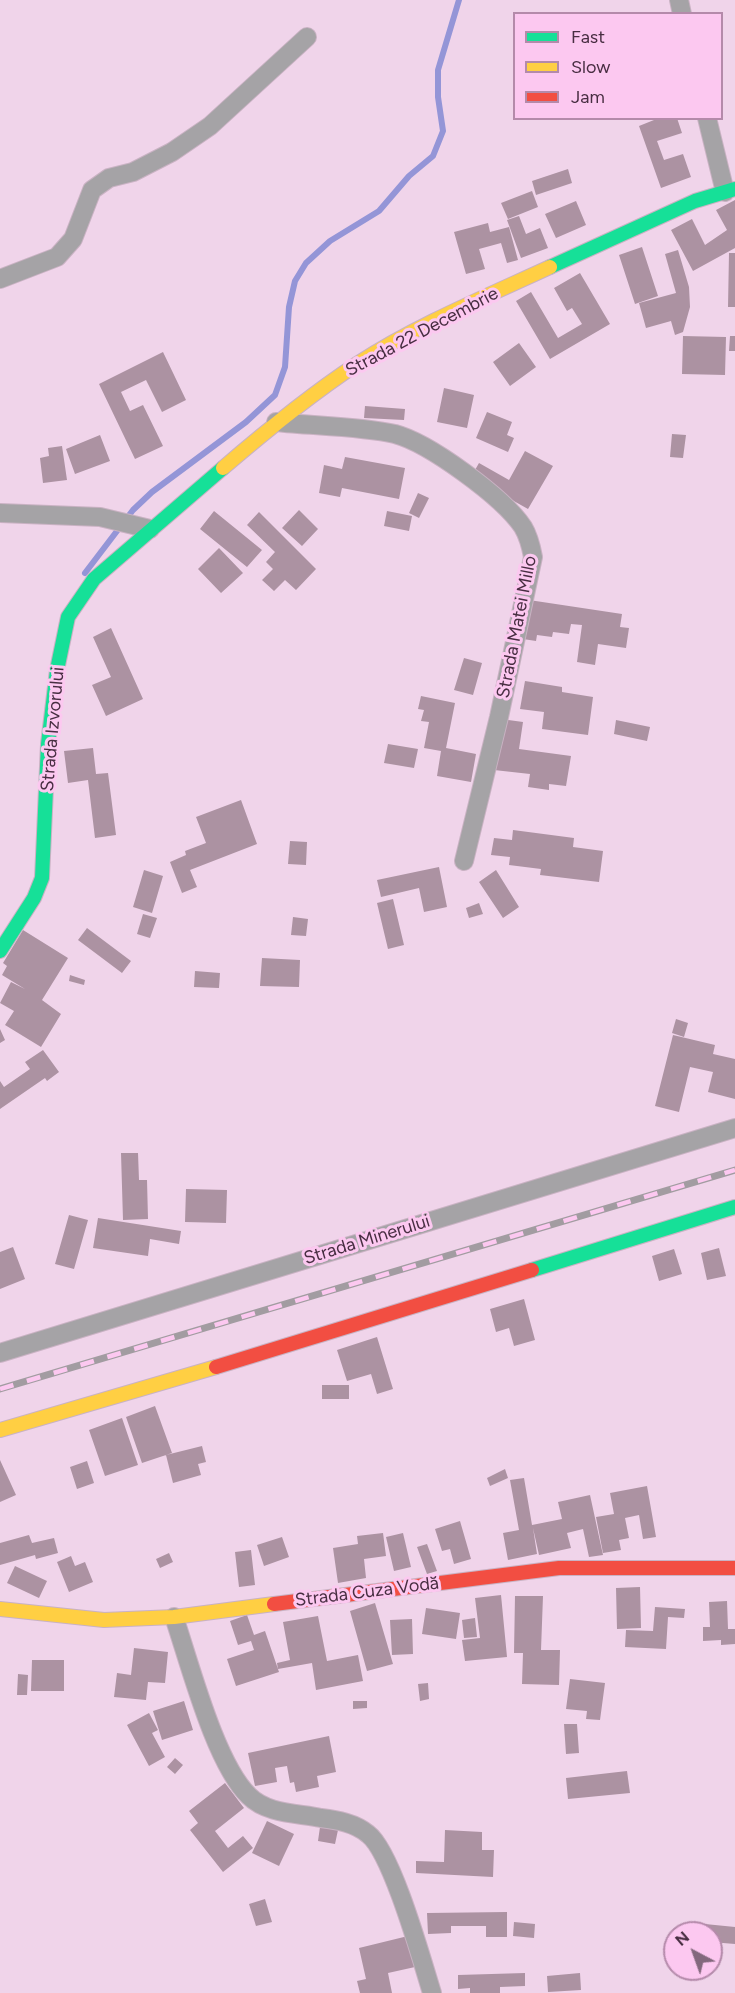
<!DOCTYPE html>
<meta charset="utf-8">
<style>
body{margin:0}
#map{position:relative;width:735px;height:1993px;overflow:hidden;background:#f0d4ea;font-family:Figtree,sans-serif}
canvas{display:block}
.legend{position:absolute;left:513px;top:12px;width:210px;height:108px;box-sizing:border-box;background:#fcc8f0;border:2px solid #b48aaa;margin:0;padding:8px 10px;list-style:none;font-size:18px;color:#482e42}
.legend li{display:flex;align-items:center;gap:12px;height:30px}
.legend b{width:30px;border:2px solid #b48aaa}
.north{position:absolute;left:663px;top:1921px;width:60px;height:60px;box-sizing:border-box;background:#fcc8f0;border:2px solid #b48aaa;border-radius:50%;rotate:319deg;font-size:16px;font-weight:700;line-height:24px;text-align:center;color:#482e42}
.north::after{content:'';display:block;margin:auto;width:21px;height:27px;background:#83687d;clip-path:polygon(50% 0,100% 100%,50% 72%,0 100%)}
</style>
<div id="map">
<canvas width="735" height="1993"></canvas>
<ul class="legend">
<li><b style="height:8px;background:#16e098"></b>Fast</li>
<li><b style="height:8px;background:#ffcf43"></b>Slow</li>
<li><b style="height:8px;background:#f24e42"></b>Jam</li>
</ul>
<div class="north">N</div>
</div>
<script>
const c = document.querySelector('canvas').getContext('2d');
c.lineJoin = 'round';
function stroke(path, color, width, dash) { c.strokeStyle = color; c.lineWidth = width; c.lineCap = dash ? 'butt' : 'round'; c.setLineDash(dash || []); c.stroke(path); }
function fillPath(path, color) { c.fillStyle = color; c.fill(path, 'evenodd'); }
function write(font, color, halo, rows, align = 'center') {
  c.font = font + ' Figtree,sans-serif'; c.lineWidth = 6; c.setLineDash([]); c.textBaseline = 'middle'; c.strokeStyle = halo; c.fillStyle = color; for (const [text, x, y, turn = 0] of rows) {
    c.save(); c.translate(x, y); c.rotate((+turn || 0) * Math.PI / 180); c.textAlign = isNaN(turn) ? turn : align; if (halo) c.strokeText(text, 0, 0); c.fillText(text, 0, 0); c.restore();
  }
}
stroke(new Path2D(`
 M 85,573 L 133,510 L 152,492 L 246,422 L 275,395 L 285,367 L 289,307 L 295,281 L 306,263 L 330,241 L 379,211 L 409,176 L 433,156 L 443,131 L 438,97 L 438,70 L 459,0`), '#9495d7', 6);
fillPath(new Path2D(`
 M 659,118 L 677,118 L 682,133 L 657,141 L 664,160 L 683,154 L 691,177 L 661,188 L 639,126 Z
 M 568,169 L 572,183 L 536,195 L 532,181 Z
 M 532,191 L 538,207 L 508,219 L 501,203 Z
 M 735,200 L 735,248 L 693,271 L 671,230 L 692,219 L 705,245 L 727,230 L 716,210 Z
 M 576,201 L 586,225 L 556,238 L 545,214 Z
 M 519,216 L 526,234 L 540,228 L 548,248 L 521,258 L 507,220 Z
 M 488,223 L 490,232 L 509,227 L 518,260 L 507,263 L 501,243 L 479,249 L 485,269 L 466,274 L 454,232 Z
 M 642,247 L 658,296 L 635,304 L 619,255 Z
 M 678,250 L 689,287 L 690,307 L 683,332 L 675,335 L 671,321 L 646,328 L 639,303 L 676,293 L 665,254 Z
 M 729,253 L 735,253 L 735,307 L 728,307 Z
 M 580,273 L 610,324 L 550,359 L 516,301 L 531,292 L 558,338 L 582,324 L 572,308 L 567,311 L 554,288 Z
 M 683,336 L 726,337 L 725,375 L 682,374 Z
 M 730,336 L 735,336 L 735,351 L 729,351 Z
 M 519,343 L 536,367 L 510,386 L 493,362 Z
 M 163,352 L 186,400 L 162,412 L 146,380 L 121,392 L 130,411 L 143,405 L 163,446 L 135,459 L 99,384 Z
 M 444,388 L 474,395 L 467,428 L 437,422 Z
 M 365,406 L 405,409 L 404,420 L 364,418 Z
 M 487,412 L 512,422 L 507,435 L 514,438 L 508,452 L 476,438 Z
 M 672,434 L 686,435 L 683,458 L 670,457 Z
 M 100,435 L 110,461 L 75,474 L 66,449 Z
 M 62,446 L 67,480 L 43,483 L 40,458 L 49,456 L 48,448 Z
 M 525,451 L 553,466 L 528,509 L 471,477 L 479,463 L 509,480 Z
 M 345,457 L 405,468 L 399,499 L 342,488 L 340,497 L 319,493 L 324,465 L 342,469 Z
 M 418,493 L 429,498 L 419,518 L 409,513 Z
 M 299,510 L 318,529 L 302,546 L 282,528 Z
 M 214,511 L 262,550 L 247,567 L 200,529 Z
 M 387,511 L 412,516 L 409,531 L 384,526 Z
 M 259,512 L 316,569 L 296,590 L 285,580 L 274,591 L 262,580 L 273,569 L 266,562 L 275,552 L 247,525 Z
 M 219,548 L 243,573 L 221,593 L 198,569 Z
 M 529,600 L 622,614 L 620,627 L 629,628 L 626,648 L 598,644 L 595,665 L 577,662 L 582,625 L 571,624 L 569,634 L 553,632 L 552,637 L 537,635 L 536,641 L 523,639 Z
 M 111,628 L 143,699 L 106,716 L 92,685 L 111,677 L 93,637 Z
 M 464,658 L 482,663 L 473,695 L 454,690 Z
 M 525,681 L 562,687 L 562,692 L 593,697 L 588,735 L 542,729 L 544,712 L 520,709 Z
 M 421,696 L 455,703 L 446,748 L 476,754 L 471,782 L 437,776 L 441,751 L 424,748 L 429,722 L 421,721 L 424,710 L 418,709 Z
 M 501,719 L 523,722 L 519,749 L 571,756 L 566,786 L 549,784 L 549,790 L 528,787 L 530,774 L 494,770 Z
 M 616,720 L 650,727 L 647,741 L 614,734 Z
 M 388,744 L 418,749 L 414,768 L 384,763 Z
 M 93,748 L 96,774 L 108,773 L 116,835 L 95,838 L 88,780 L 68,783 L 64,751 Z
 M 241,800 L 257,844 L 190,870 L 197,887 L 182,893 L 170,862 L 186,855 L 185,851 L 206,843 L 196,817 Z
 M 513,830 L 574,838 L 573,847 L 603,851 L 599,882 L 540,875 L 541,869 L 509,865 L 510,857 L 491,855 L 494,838 L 512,840 Z
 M 290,841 L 307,842 L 306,865 L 288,864 Z
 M 439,867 L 447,907 L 424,912 L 419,888 L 381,897 L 377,880 Z
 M 144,870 L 163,876 L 152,913 L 133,907 Z
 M 496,870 L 519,907 L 503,918 L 479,882 Z
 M 393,899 L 404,945 L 388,949 L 377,903 Z
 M 479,903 L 483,914 L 469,918 L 466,908 Z
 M 143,914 L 157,918 L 150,938 L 137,934 Z
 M 293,917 L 308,919 L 306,936 L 291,935 Z
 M 87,928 L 131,961 L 122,973 L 78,940 Z
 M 23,930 L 68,958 L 42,1000 L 61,1014 L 41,1047 L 5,1025 L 14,1011 L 0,1003 L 11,982 L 25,989 L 2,975 L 7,966 L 3,963 Z
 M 262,958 L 300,960 L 299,987 L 260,986 Z
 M 195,971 L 220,973 L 219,988 L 194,987 Z
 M 70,975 L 85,980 L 84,985 L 69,981 Z
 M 676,1019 L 688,1023 L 684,1037 L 672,1033 Z
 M 0,1029 L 5,1040 L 0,1043 Z
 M 673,1035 L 715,1045 L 713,1054 L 735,1059 L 735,1099 L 708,1092 L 713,1072 L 690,1067 L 679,1112 L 655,1106 Z
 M 43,1050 L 59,1072 L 47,1081 L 45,1078 L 0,1109 L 0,1081 L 4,1087 L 30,1069 L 25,1062 Z
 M 121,1153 L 138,1153 L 139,1180 L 147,1180 L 148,1219 L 123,1220 Z
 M 186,1189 L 227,1190 L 226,1223 L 185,1222 Z
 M 69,1215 L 88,1220 L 74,1269 L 55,1264 Z
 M 98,1218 L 181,1231 L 179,1244 L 150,1239 L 148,1256 L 93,1248 Z
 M 13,1247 L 25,1279 L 0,1289 L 0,1252 Z
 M 719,1248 L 726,1276 L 707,1280 L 701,1253 Z
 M 674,1249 L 682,1274 L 659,1281 L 652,1256 Z
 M 524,1299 L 535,1340 L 514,1346 L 509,1328 L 496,1332 L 490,1309 Z
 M 377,1337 L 393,1389 L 377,1394 L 371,1374 L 347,1381 L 337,1350 Z
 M 322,1385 L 349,1385 L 349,1399 L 322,1399 Z
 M 155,1406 L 172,1453 L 142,1463 L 126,1417 Z
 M 122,1418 L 138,1465 L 105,1476 L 89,1430 Z
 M 202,1446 L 206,1462 L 198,1464 L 201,1475 L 173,1483 L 166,1455 Z
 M 0,1460 L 16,1495 L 0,1502 Z
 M 87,1461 L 94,1483 L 77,1489 L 70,1467 Z
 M 505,1469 L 508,1478 L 490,1486 L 487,1478 Z
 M 524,1478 L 532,1525 L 562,1519 L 558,1502 L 590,1495 L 603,1555 L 589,1557 L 583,1529 L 567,1533 L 571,1548 L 539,1555 L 533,1528 L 537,1554 L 508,1560 L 503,1533 L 519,1530 L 510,1480 Z
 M 647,1486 L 656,1537 L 643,1539 L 639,1515 L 625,1518 L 629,1538 L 619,1540 L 621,1550 L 603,1553 L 596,1517 L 614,1514 L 610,1493 Z
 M 460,1521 L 471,1559 L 454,1564 L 450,1549 L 442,1551 L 435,1529 Z
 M 383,1533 L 386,1556 L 364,1559 L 366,1578 L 338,1583 L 333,1548 L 358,1544 L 357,1536 Z
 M 403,1533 L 411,1567 L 394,1571 L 386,1537 Z
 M 29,1535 L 32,1543 L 54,1538 L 58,1553 L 36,1559 L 35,1555 L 0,1565 L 0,1543 Z
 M 282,1537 L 289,1557 L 264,1566 L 257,1545 Z
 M 427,1544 L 437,1571 L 427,1574 L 417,1547 Z
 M 251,1550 L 255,1585 L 239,1587 L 235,1552 Z
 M 169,1553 L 173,1562 L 160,1568 L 156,1559 Z
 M 71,1556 L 75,1566 L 85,1562 L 93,1582 L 69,1592 L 57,1562 Z
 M 15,1566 L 47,1581 L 39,1598 L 7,1583 Z
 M 640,1587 L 641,1628 L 617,1629 L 616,1588 Z
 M 501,1595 L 507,1657 L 465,1661 L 462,1640 L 480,1638 L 475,1598 Z
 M 515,1596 L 543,1596 L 541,1650 L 560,1650 L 559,1685 L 522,1684 L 523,1653 L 514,1653 Z
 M 727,1601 L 728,1629 L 735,1629 L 735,1644 L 721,1645 L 721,1640 L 703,1641 L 703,1627 L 710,1627 L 709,1602 Z
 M 375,1603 L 393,1664 L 367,1671 L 350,1611 Z
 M 655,1607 L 685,1609 L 684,1618 L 668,1617 L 666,1649 L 625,1647 L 626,1630 L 653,1631 Z
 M 426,1608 L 460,1613 L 456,1639 L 422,1634 Z
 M 247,1615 L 254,1635 L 265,1631 L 279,1672 L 236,1686 L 227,1659 L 254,1650 L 251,1641 L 238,1645 L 230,1621 Z
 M 318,1616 L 327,1661 L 358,1655 L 363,1681 L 316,1690 L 312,1663 L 278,1669 L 277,1663 L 290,1660 L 283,1622 Z
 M 475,1618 L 477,1637 L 464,1638 L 462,1620 Z
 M 412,1619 L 413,1654 L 392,1655 L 390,1620 Z
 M 134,1648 L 168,1652 L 165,1683 L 148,1682 L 146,1700 L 114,1697 L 117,1673 L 131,1675 Z
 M 32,1660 L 64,1660 L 64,1691 L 31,1691 Z
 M 18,1674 L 28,1675 L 27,1695 L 17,1695 Z
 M 570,1679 L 605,1683 L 600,1720 L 586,1719 L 587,1711 L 566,1709 Z
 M 428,1683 L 429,1699 L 420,1701 L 418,1684 Z
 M 184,1701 L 193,1730 L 162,1740 L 153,1711 Z
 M 353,1701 L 367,1701 L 367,1708 L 353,1709 Z
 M 149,1713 L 158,1730 L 152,1733 L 165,1757 L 149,1766 L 127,1725 Z
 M 564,1724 L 577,1724 L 579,1753 L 566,1754 Z
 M 329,1736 L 336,1772 L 317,1776 L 319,1787 L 296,1792 L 294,1782 L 290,1783 L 287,1766 L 275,1768 L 277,1782 L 255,1786 L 248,1753 Z
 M 175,1758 L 183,1765 L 175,1774 L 167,1767 Z
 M 627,1771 L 630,1793 L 568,1799 L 566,1778 Z
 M 225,1783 L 244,1808 L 215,1831 L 228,1848 L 243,1836 L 253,1848 L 223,1872 L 190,1830 L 198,1823 L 189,1811 Z
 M 267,1821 L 294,1834 L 279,1866 L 252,1853 Z
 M 320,1827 L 338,1830 L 335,1844 L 318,1841 Z
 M 445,1830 L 482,1832 L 482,1850 L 494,1850 L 493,1877 L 416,1873 L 416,1861 L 444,1862 Z
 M 265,1899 L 272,1922 L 256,1926 L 249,1904 Z
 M 507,1912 L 507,1937 L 486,1937 L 486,1926 L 451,1926 L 451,1933 L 428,1934 L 427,1913 Z
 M 514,1922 L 535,1924 L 534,1938 L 513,1936 Z
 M 705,1924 L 735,1927 L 735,1944 L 711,1942 L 711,1933 L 704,1933 Z
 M 408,1936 L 415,1967 L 388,1973 L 392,1993 L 360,1993 L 357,1981 L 366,1979 L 359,1948 Z
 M 525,1973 L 525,1986 L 500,1987 L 500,1993 L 470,1993 L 470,1988 L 458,1989 L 458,1975 Z
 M 580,1973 L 581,1990 L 548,1992 L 547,1976 Z`), '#ac92a2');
const street = new Path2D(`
 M 679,0 L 682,14
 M 707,118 L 725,192
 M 0,279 L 57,257 L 73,239 L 92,190 L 109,178 L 133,172 L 172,152 L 210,126 L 307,37
 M 276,422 C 312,426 360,426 395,434 C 429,443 503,497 523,527 C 529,537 531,546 533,557 L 499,717 L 464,861
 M 0,513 L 100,517 L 150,529
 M 0,1353 L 735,1128
 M 174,1617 C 190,1664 215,1763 249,1796 C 267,1814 297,1813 321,1818 C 337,1820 355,1823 368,1834 C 392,1852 422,1961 432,1993`);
const fast = new Path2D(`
 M 550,267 L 695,201 L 735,189
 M 0,951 L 34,898 L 42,878 L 48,744 L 57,670 L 68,617 L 94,579 L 223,468
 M 532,1270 L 735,1207`);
const slow = new Path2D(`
 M 223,468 C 266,431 310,395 357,364 C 417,325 485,297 550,267
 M 0,1430 L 216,1367
 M 0,1609 L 104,1620 L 174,1617 L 274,1604`);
const jam = new Path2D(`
 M 216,1367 L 532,1270
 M 274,1604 L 559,1568 L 735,1568`);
stroke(street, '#c9b2c3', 20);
stroke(fast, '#c9b2c3', 16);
stroke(slow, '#c9b2c3', 16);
stroke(jam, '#c9b2c3', 16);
stroke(street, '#a5a3a6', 18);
stroke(fast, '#16e098', 14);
stroke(slow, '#ffcf43', 14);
stroke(jam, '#f24e42', 14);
const rail = new Path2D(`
 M 0,1389 L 735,1170`);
stroke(rail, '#a29ca1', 7);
stroke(rail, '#fcc8f0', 4.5, [14]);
write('18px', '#482e42', '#fcc8f0', [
 ["Strada 22 Decembrie",422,332,-28],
 ["Strada Matei Millo",517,627,-79],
 ["Strada Izvorului",53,729,-85],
 ["Strada Minerului",367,1240,-17],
 ["Strada Cuza Vodă",367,1592,-7]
]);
</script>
